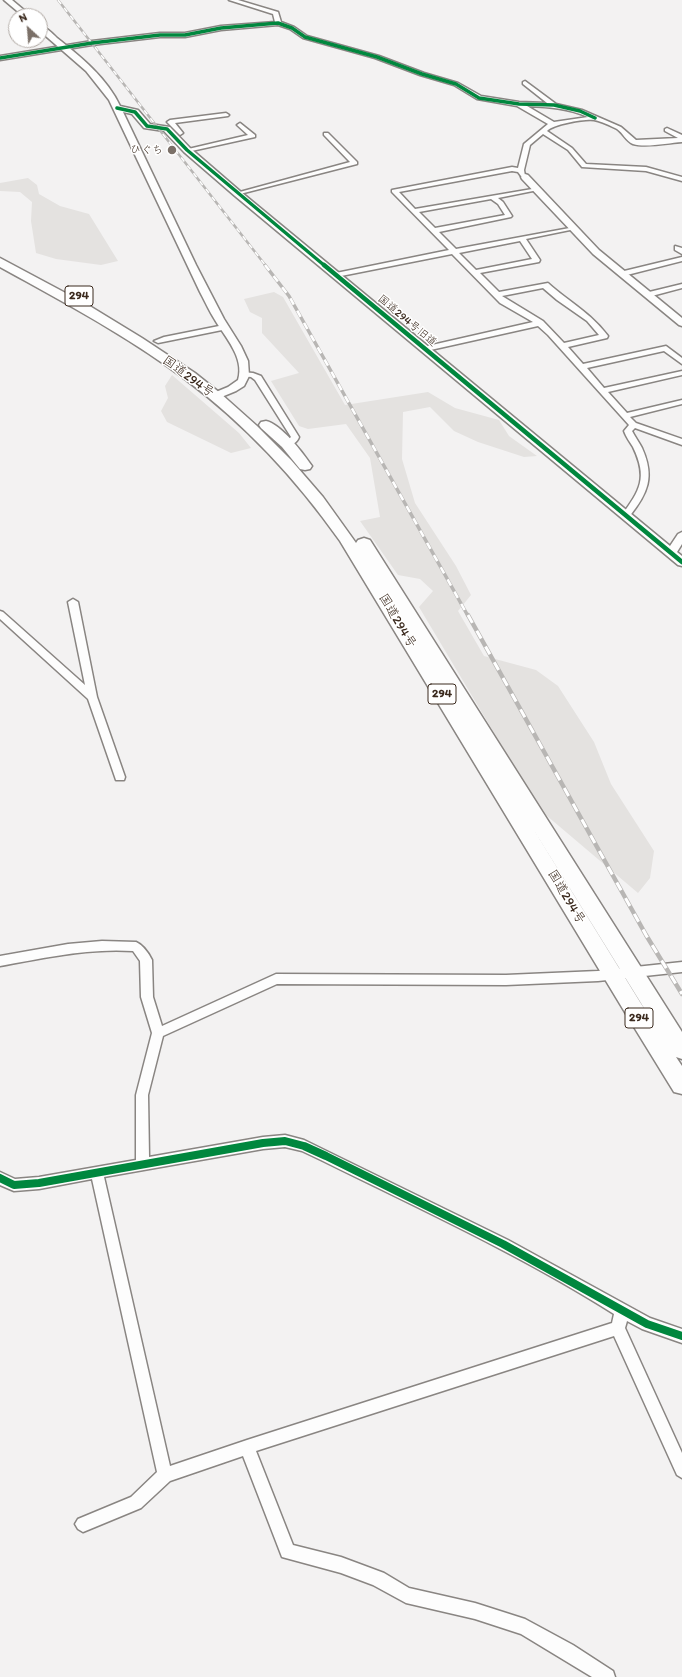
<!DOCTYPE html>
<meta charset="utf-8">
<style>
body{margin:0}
#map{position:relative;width:682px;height:1677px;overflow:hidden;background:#f3f2f2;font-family:Itim,sans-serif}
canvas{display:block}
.north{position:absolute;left:8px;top:8px;width:40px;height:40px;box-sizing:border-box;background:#fff;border:1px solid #b1aaa5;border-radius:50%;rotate:334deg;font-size:11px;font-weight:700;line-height:16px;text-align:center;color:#3b2a1e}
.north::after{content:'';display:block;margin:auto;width:14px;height:18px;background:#7b7068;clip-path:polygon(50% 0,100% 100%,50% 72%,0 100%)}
</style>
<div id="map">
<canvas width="682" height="1677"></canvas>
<div class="north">N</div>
</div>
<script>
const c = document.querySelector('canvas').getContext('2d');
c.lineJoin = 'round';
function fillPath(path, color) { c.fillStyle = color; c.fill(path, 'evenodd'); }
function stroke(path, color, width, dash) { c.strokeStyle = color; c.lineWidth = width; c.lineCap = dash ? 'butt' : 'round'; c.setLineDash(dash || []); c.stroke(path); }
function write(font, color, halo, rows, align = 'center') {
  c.font = font + ' Itim,"Klee One",sans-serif'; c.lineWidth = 3; c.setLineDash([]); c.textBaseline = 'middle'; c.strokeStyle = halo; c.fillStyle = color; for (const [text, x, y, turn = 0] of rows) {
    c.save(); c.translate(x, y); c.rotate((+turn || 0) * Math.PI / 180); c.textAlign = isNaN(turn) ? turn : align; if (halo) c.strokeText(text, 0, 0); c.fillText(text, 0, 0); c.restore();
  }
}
fillPath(new Path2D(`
 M 28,178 L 37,185 L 39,194 L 60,206 L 89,214 L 118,261 L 101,265 L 56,259 L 36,253 L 31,221 L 32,202 L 20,192 L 0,191 L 0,183 Z
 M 274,292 L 283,297 L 345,405 L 428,392 L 455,408 L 499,420 L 509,436 L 537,456 L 524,457 L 478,442 L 454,431 L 430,407 L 403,412 L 402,459 L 415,503 L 456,566 L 471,595 L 458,611 L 484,656 L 536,670 L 558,686 L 594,742 L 611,784 L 654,851 L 650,878 L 638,893 L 540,810 L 419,607 L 433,591 L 420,579 L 398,575 L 360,521 L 380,517 L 370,458 L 346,424 L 308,429 L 299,426 L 271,381 L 299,373 L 262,333 L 262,318 L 250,312 L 244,299 Z
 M 172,375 L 239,433 L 251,448 L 231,453 L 167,422 L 161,411 L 168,398 L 165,386 Z`), '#e4e2e0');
const minor = new Path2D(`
 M 229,0 L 238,0 L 278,12 L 281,22 L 294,27 L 307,36 L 379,56 L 424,73 L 458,83 L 481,96 L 519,102 L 547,103 L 523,84 L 523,82 L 525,81 L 556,104 L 582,110 L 621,127 L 636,140 L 678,138 L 665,131 L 665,129 L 667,128 L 682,135 L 682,142 C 669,143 645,148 633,144 C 626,141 623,133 617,129 C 611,126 601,121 594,120 C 584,119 554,124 547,131 L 572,148 L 586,164 L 646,167 L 682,177 L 682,181 L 646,171 L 582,167 L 568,150 L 543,134 L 530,145 L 524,170 L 525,176 L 521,176 L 518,172 L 512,171 L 399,192 L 415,209 L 538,188 L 538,190 L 498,198 L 503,202 L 512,216 L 511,217 L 439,232 L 456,249 L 575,227 L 575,229 L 526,239 L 540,260 L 539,262 L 480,273 L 499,292 L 548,283 C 569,302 591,313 608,336 L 607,338 L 568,347 L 583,364 L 666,346 L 682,358 L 682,364 L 664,351 L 587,368 L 604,388 L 682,371 L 682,375 L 608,392 L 627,413 L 682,400 L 682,404 L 630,417 L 636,423 L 682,439 L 682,445 L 635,428 L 632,431 C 635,437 639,442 642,448 C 655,477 648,493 629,517 L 623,517 L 622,515 C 640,490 648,478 633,447 C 630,442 626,437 624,431 L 629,425 L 548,335 L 538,326 L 426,351 L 422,349 L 423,347 L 533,322 L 500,303 L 452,254 L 336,277 L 332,275 L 336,273 L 449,250 L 392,192 L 392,190 L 512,167 L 518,168 L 524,144 L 548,124 L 517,106 L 477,99 L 454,85 L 420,75 L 375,58 L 303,38 L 290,29 L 278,25 L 221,30 L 185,37 L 160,37 L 92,45 L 0,60 L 0,56 L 92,41 L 160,33 L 185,33 L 221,26 L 275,22 L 273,14 ZM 527,106 C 548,107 568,108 588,117 L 554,122 ZM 491,199 L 498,204 L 505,215 L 435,228 L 419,212 ZM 520,241 L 532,259 L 476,270 L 459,253 ZM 543,288 L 557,300 L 587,321 L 599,335 L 564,343 L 543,321 L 502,296 Z
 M 226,113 L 229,115 L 228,116 L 175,123 L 183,133 L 180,135 L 167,122 L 170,120 Z
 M 240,123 L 255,135 L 255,137 L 187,152 L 184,150 L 248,135 L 237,125 Z
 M 324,133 L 328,133 L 357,162 L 357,164 L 236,195 L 236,193 L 350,162 L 324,135 Z
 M 675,246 L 682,248 L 682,254 L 675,250 Z
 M 682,257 L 682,261 L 623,276 L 619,274 L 620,272 Z
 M 682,284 L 682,288 L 648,297 L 644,295 L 645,293 Z
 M 224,325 L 228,327 L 227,329 L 158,343 L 154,341 L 164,337 Z
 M 241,372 L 253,373 L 261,376 L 299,437 C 297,443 290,447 284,446 L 283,444 L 291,437 L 255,380 L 251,377 L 241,376 Z
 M 73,599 L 78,602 L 97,697 L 125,777 L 124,780 L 116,780 L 115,777 L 88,699 L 0,619 L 0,611 L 3,612 L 85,685 L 68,602 Z
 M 102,941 L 136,942 C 143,945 149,954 152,960 L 153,997 L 162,1026 L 276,974 L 506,975 L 598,971 L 682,962 L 682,972 L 598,981 L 506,985 L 277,984 L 163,1036 L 148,1095 L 149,1157 L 263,1137 L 285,1135 L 304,1140 L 508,1240 L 650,1318 L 682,1329 L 682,1343 L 642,1329 L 627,1321 L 625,1328 L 682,1453 L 682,1478 L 677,1475 L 614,1336 L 256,1451 L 293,1545 L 341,1557 L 384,1573 L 409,1588 L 475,1603 L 525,1619 L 573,1645 L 613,1671 L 615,1677 L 592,1677 L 521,1634 L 475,1619 L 406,1603 L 373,1585 L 341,1573 L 282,1557 L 243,1456 L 170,1481 L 141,1508 L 83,1532 L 78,1529 L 75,1524 L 78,1519 L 131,1497 L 157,1472 L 92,1179 L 39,1189 L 14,1191 L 0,1185 L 0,1172 L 15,1179 L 39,1177 L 136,1160 L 136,1095 L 152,1033 L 141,997 L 140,961 L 133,951 C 88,948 44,958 0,966 L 0,956 L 68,944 ZM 285,1147 L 302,1151 L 321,1160 C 420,1209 521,1255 614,1314 L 612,1323 L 247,1440 L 170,1466 L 104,1177 L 263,1149 Z`);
const tertiary = new Path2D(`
 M 4,0 L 12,0 L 31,16 L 23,16 Z
 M 40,25 C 46,27 52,33 57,38 C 81,57 107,78 120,106 L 138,110 L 150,124 L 170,127 L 190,148 L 241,192 L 670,546 L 678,534 L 682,532 L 682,544 L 677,552 L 682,556 L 682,566 L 678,565 L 235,196 L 184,152 L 164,131 L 144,128 L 132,114 L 123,112 L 196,265 L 224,319 L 241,346 L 248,361 L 249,376 L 244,386 L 236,391 L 219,398 L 211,398 L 210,396 L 211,394 L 228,387 L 238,380 C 245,358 225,337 215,320 C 209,311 205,301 200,292 L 109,100 L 86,71 L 40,31 Z
 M 525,174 L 528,175 L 599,250 L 682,318 L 682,326 L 679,325 L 593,254 L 522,179 L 521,177 L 522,175 Z`);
const trunk = new Path2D(`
 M 0,258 L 88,305 L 142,338 L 195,373 L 220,393 L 257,426 L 291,460 L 323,497 L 356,543 L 358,540 L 364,538 L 370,540 L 682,1032 L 682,1059 L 676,1057 L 682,1066 L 682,1094 L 674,1092 L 626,1014 L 340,541 C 297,480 246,425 186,380 C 128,336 63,302 0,267 ZM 527,819 L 649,1016 L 640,1002 Z
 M 266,421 C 281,424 303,453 312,466 L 310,469 L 305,470 L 300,469 L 282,447 L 261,428 L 259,425 L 261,422 Z`);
stroke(minor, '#898582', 3);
stroke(tertiary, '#898582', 3);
stroke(trunk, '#898582', 3);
fillPath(minor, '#fdfdfd');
fillPath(tertiary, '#fdfdfd');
fillPath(trunk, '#fdfdfd');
const railFar2 = new Path2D(`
 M 58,0 L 266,266`);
const railFar1 = new Path2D(`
 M 265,265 L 289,296 L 468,616`);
const rail = new Path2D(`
 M 468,615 L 646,935 L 682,994`);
stroke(railFar2, '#b8b6b4', 2.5);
stroke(railFar1, '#b8b6b4', 3.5);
stroke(rail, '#b8b6b4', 4.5);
stroke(railFar2, '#fff', 1.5, [5]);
stroke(railFar1, '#fff', 2.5, [7]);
stroke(rail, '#fff', 3, [9]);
stroke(new Path2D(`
 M 0,58 L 92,43 L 160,35 L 185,35 L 221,28 L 278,23 L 292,28 L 305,37 L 377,57 L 422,74 L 456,84 L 479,98 L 519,104 L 554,105 L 580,111 L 595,118
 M 117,108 L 135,112 L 147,126 L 167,129 L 187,150 L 325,266`), '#00873e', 3.5);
stroke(new Path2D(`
 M 324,265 L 682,562`), '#00873e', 4.5);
stroke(new Path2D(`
 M 0,1178 L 14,1185 L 39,1183 L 263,1143 L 285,1141 L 304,1146 L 326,1156 L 503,1244 L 647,1324 L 682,1336`), '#00873e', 8);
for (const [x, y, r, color] of [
 [172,150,5,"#7b7068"]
]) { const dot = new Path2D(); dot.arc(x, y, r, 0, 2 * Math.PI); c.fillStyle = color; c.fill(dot); stroke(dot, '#fff', 1.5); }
write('11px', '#3b2a1e', '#fff', [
 ["ひぐち",163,150]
], 'right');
write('11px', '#3b2a1e', '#fff', [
 ["国道294号旧道",407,321,40]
]);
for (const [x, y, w] of [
 [79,296,28],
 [442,694,28],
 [639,1018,28]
]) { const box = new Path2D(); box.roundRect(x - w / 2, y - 10, w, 20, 3); c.fillStyle = '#fff'; c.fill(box); stroke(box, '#3b2a1e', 1); }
write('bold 12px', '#3b2a1e', null, [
 ["294",79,296],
 ["294",442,694],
 ["294",639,1018]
]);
write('13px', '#3b2a1e', '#fff', [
 ["国道294号",188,377,36],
 ["国道294号",397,621,59],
 ["国道294号",566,897,59]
]);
</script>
